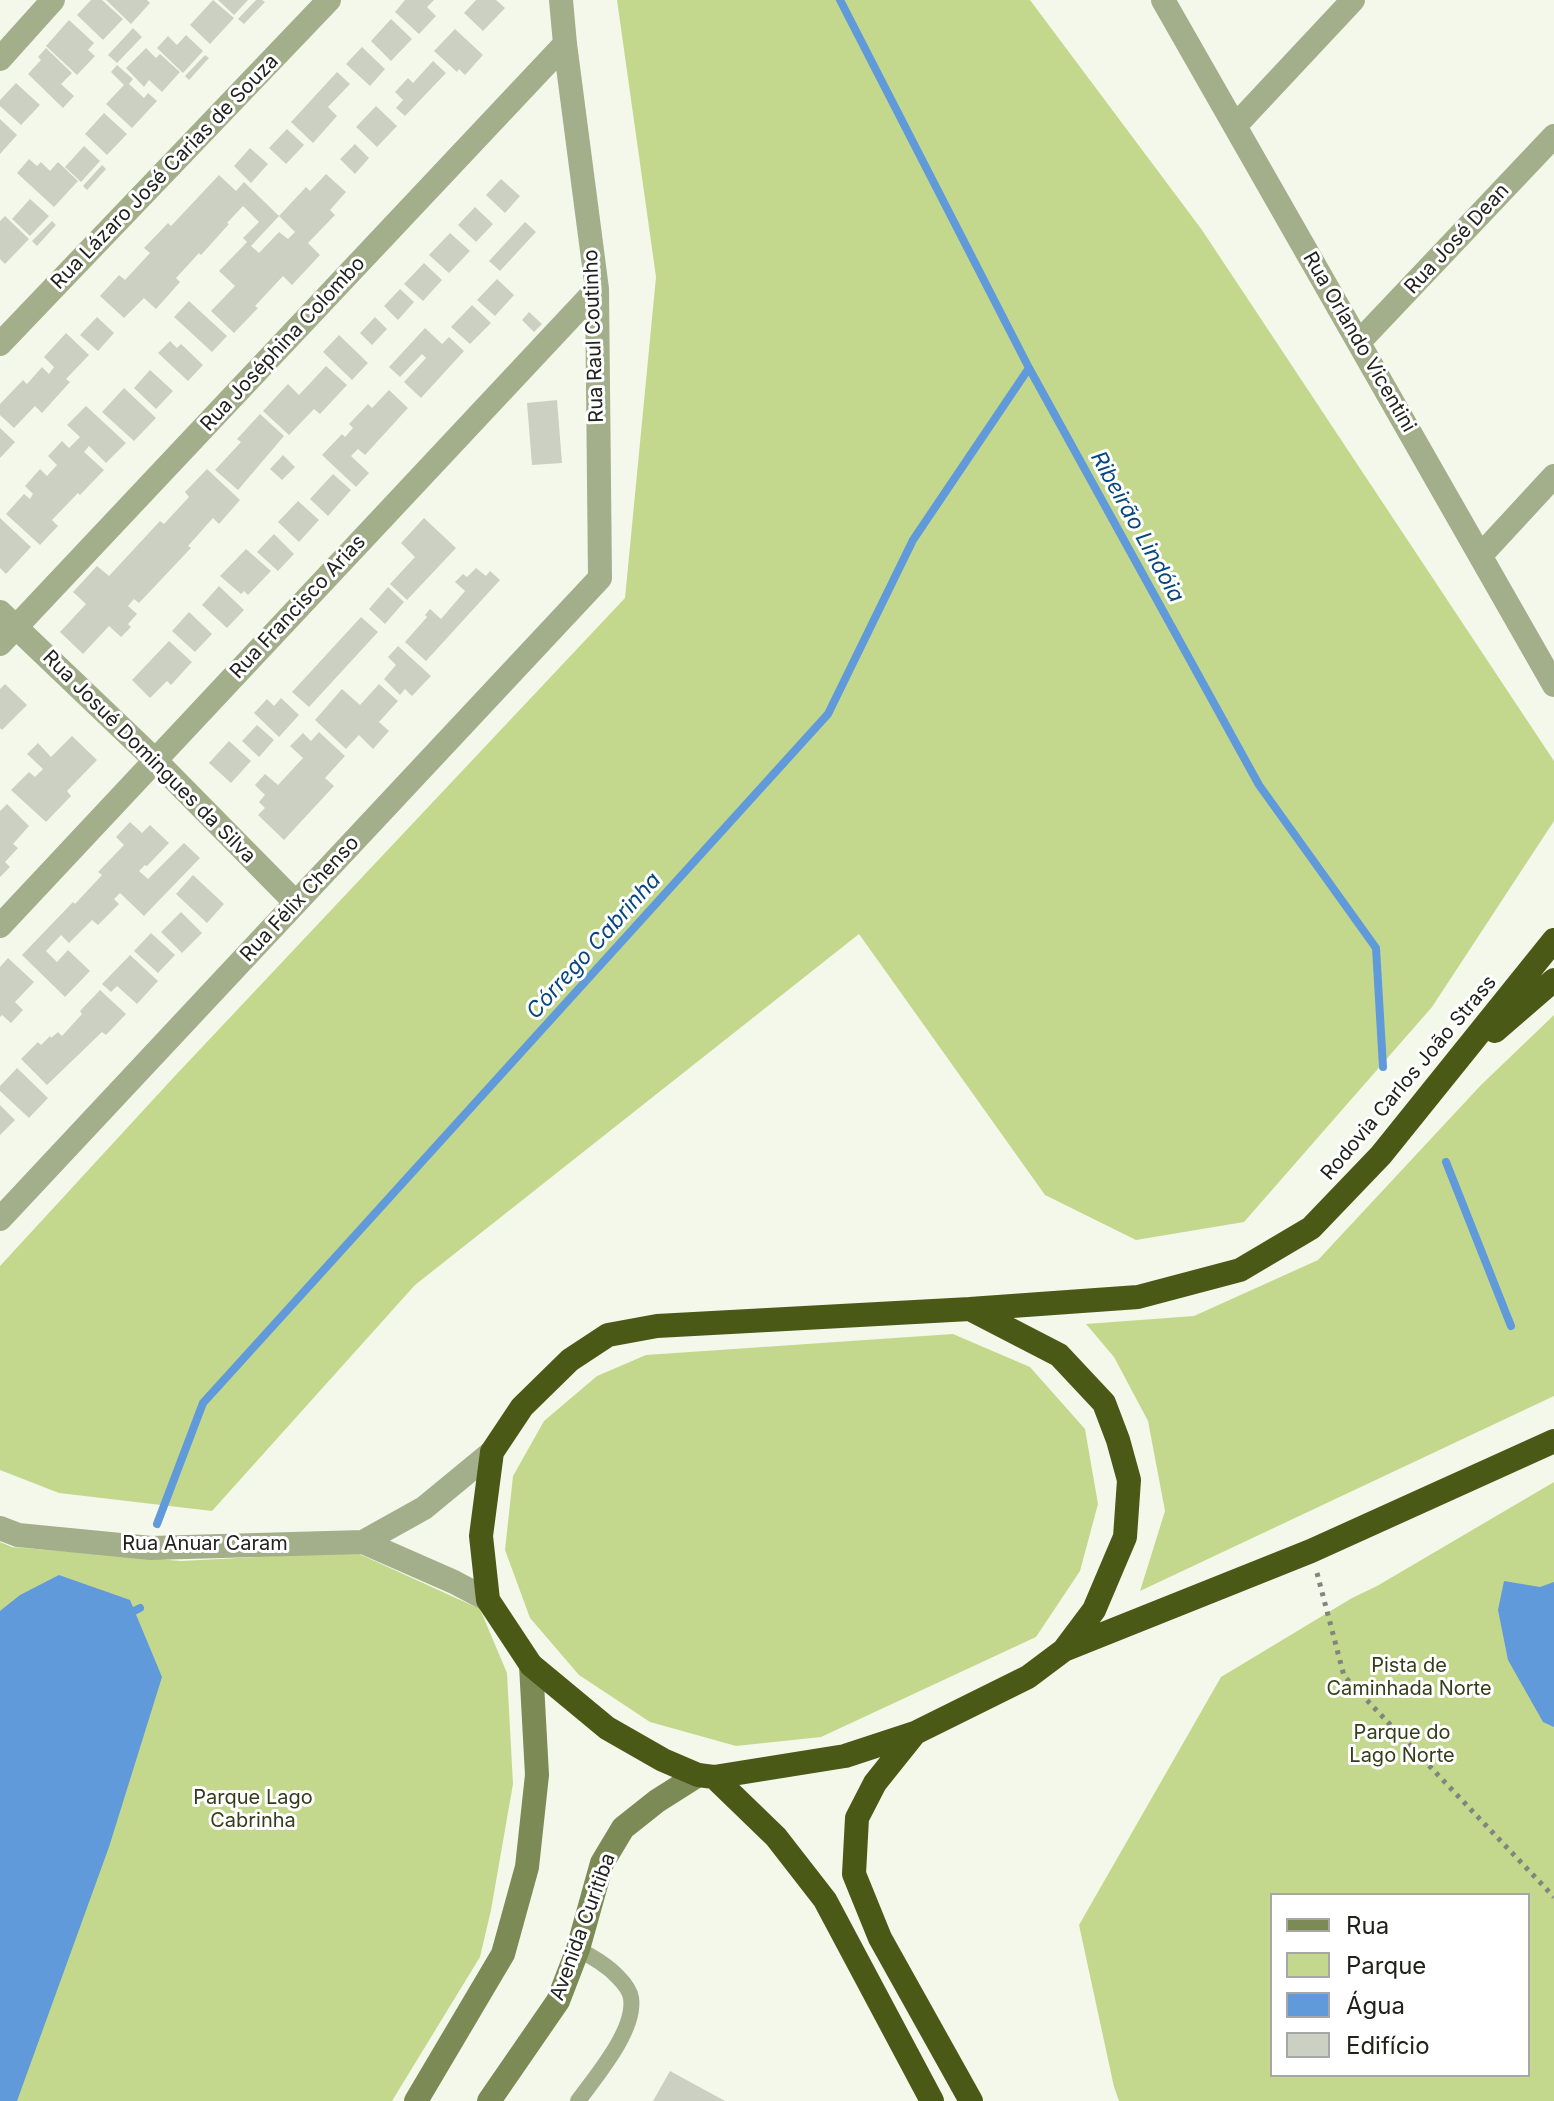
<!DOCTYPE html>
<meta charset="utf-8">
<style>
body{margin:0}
#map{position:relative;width:1554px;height:2101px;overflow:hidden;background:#f4f8eb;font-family:Inter,sans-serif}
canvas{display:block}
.legend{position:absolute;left:1270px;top:1893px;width:260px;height:184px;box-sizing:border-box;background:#fff;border:2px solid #a6a7a5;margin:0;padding:10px 14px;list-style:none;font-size:24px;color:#21221e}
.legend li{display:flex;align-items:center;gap:16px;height:40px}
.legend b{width:40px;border:2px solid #a6a7a5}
</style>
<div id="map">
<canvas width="1554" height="2101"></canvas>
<ul class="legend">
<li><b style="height:10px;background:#7c8a55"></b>Rua</li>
<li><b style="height:22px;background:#c4d88d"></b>Parque</li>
<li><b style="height:22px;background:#609ada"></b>Água</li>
<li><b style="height:22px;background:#ccd0c3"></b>Edifício</li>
</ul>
</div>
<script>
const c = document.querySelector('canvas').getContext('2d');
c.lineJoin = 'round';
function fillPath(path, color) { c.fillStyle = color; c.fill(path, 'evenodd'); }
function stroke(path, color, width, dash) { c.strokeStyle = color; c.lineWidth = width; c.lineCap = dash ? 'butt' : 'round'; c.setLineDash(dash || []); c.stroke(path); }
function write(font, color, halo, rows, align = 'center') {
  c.font = font + ' Inter,sans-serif'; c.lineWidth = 6; c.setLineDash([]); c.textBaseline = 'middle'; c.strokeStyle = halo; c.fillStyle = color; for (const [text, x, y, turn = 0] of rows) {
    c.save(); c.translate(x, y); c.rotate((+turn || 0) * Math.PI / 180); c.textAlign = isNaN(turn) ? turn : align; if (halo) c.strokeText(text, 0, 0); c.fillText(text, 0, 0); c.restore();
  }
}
fillPath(new Path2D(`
 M 617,0 L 1030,0 L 1202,230 L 1554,761 L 1554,821 L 1432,1007 L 1244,1222 L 1136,1240 L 1045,1195 L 859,934 L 415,1285 L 212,1511 L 59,1493 L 0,1470 L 0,1266 L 173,1078 L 625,598 L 656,277 Z
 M 1554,1015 L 1554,1396 L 1140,1591 L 1165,1511 L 1148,1421 L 1114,1357 L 1086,1324 L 1194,1316 L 1318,1260 L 1481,1085 Z
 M 953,1334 L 1030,1367 L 1085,1429 L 1098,1504 L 1080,1571 L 1036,1637 L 821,1737 L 736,1746 L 650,1722 L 579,1675 L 530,1618 L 505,1550 L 513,1476 L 544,1421 L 597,1376 L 646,1355 Z
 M 1554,1482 L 1554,2101 L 1119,2101 L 1114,2087 L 1079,1925 L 1221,1677 L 1352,1598 L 1377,1586 ZM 1272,1895 L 1528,1895 L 1528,2075 L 1272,2075 Z
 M 0,1542 L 12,1547 L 181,1561 L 355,1552 L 480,1609 L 507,1673 L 513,1784 L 491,1910 L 480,1957 L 392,2101 L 0,2101 Z`), '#c4d88d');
fillPath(new Path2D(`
 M 59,1575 L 130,1600 L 162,1677 L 109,1847 L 17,2101 L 0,2101 L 0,1611 L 20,1595 Z
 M 1504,1581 L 1540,1587 L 1554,1582 L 1554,1727 L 1543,1722 L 1508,1660 L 1498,1610 Z`), '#609ada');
stroke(new Path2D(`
 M 840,0 L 1029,368 L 1259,785 L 1376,948 L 1383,1067
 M 1446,1162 L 1511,1326
 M 157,1524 L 203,1403 L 828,714 L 913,540 L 1029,368
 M 126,1615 L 140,1608`), '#609ada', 8);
fillPath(new Path2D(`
 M 91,0 L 102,0 L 123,19 L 103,40 L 77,15 Z
 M 106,0 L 147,0 L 150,3 L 131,24 Z
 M 213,0 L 234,18 L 210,44 L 190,25 Z
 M 218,0 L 248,0 L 234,15 Z
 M 256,0 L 262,0 L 265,2 L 244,24 L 238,19 Z
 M 405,0 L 434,0 L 427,7 L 436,16 L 419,34 L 395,12 Z
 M 476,0 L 496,0 L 505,8 L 483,31 L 464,13 Z
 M 391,19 L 412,39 L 391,61 L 371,41 Z
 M 69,20 L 94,43 L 88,50 L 95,56 L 77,75 L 46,46 Z
 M 133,28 L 142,37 L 117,63 L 108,55 Z
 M 455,29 L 483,55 L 465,75 L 459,69 L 457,72 L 434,51 Z
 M 186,35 L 203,51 L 183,73 L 157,48 L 168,36 L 177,45 Z
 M 362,47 L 385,69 L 370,86 L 346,64 Z
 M 46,48 L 72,73 L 61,84 L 74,96 L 63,108 L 28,74 L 41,60 L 38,57 Z
 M 146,48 L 156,58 L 160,54 L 180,72 L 162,92 L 149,80 L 144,87 L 126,68 Z
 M 205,55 L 209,58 L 189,80 L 185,76 Z
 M 433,61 L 446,73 L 405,116 L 396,108 L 403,100 L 395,92 L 408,78 L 413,83 Z
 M 117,65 L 133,79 L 129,84 L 144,98 L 148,93 L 157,101 L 132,128 L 106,104 L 124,85 L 111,72 Z
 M 337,72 L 350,84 L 328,107 L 337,116 L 313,143 L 291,122 Z
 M 16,83 L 40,105 L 21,125 L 0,106 L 0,100 Z
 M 376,106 L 397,126 L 377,147 L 356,127 Z
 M 104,113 L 127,134 L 107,155 L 85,134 Z
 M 0,119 L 17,135 L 0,154 Z
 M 287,129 L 304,145 L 286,164 L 269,148 Z
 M 355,144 L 369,158 L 355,174 L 340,159 Z
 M 84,146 L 100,161 L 81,182 L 65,167 Z
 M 250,148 L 268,164 L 251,183 L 234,166 Z
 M 29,159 L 37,166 L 41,162 L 50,171 L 58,162 L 78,181 L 54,207 L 17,173 Z
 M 102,165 L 106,169 L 87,190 L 83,186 Z
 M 326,174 L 346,192 L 330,210 L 335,215 L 308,243 L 320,255 L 292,285 L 283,276 L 255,306 L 258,308 L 234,333 L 211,311 L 235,286 L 219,271 L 247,242 L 243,238 L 259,222 L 243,206 L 227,223 L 229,224 L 201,255 L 199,253 L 176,278 L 180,282 L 156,309 L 144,298 L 124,318 L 100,296 L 119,275 L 125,280 L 150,253 L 144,248 L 168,223 L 171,226 L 219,175 L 236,191 L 244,182 L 279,216 L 306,187 L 310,191 ZM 279,216 L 295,232 L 288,239 L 279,232 L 259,253 L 251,246 Z
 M 501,179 L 520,196 L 505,213 L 486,195 Z
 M 30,199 L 49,216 L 30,236 L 12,219 Z
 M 475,207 L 493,224 L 476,242 L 458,225 Z
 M 5,216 L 29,239 L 5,264 L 0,259 L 0,221 Z
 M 52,221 L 56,225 L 37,246 L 32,241 Z
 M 525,222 L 536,232 L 500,271 L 489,261 Z
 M 450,233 L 470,251 L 449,273 L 429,255 Z
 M 424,263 L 442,280 L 423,301 L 404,284 Z
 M 497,279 L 514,295 L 495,316 L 477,300 Z
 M 400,289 L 414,302 L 398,320 L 384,306 Z
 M 189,301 L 227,336 L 212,352 L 174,317 Z
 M 472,305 L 491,323 L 470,344 L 451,327 Z
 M 529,312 L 542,324 L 534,332 L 522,320 Z
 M 97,317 L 114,333 L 98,351 L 80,335 Z
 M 375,317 L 387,329 L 372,345 L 360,333 Z
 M 425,328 L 442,344 L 449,337 L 464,351 L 421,398 L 404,382 L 426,358 L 422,354 L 400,377 L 389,367 Z
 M 66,333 L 89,355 L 66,379 L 70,382 L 42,413 L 35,406 L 14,428 L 0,415 L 0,404 L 23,380 L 27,384 L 42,367 L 49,374 L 54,367 L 44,357 Z
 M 339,335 L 368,363 L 352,380 L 323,352 Z
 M 170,341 L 177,348 L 181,344 L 203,365 L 188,381 L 158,353 Z
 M 326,366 L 347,385 L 320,414 L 314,409 L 289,435 L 263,411 L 288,384 L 299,395 Z
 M 150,370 L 173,391 L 156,409 L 134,388 Z
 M 124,388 L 156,418 L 134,441 L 102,412 Z
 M 389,390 L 408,408 L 365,455 L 358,449 L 351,456 L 369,473 L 356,487 L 322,455 L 342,434 L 345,437 L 353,428 L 349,424 L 368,404 L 372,408 Z
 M 557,400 L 562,463 L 532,465 L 527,403 Z
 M 86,406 L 126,443 L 106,463 L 89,446 L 84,452 L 104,470 L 80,495 L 78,493 L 52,520 L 58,526 L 40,545 L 6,514 L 24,494 L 30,499 L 33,494 L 25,486 L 40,469 L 47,476 L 57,465 L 48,456 L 62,441 L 69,448 L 80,437 L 67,425 Z
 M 260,414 L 284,436 L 238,490 L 215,470 L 241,442 L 237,439 Z
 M 0,428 L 15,442 L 0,458 Z
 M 283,455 L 295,467 L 282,480 L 270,469 Z
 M 207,469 L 240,500 L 219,524 L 213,518 L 188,546 L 191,548 L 139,603 L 134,599 L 128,606 L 137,614 L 128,624 L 131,627 L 121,637 L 109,626 L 83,654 L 60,632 L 86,604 L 73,592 L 97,566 L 109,576 L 160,521 L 164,524 L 189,497 L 185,492 Z
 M 333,474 L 351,490 L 328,516 L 310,499 Z
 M 298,501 L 319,520 L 299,542 L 278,522 Z
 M 0,518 L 31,547 L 6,574 L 0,568 Z
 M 424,518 L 456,548 L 407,600 L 390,584 L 415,557 L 401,543 Z
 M 274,534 L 294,554 L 278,571 L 257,552 Z
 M 246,549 L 271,571 L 248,595 L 244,591 L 241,594 L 220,576 Z
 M 476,568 L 486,576 L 490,571 L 500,580 L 426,661 L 405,642 L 427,617 L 425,615 L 430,609 L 441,619 L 465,591 L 455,582 L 463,574 L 467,577 Z
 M 219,586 L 244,610 L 227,628 L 202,605 Z
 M 388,587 L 404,602 L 385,624 L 369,609 Z
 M 189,612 L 212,634 L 195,652 L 172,631 Z
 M 361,617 L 378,632 L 309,707 L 292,692 Z
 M 169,641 L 192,662 L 171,685 L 167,681 L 150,698 L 132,680 Z
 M 398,646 L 431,676 L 412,696 L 405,689 L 400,695 L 384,679 L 396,665 L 388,657 Z
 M 5,684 L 27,705 L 2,730 L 0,728 L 0,689 Z
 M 379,684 L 398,701 L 379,722 L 389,731 L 373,749 L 359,735 L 346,749 L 315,720 L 342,689 L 360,705 Z
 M 281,698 L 299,715 L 279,737 L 254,713 L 267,699 L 274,706 Z
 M 257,725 L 274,740 L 259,757 L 242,741 Z
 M 319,732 L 345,756 L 325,778 L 334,786 L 284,840 L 258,815 L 265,808 L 259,802 L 265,795 L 255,785 L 265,774 L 278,785 L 303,758 L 290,746 L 303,733 L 311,741 Z
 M 72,736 L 97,760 L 67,791 L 71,796 L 46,822 L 11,790 L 29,772 L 35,777 L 43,769 L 27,754 L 38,743 L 51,757 Z
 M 229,741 L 251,761 L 231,783 L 209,763 Z
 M 7,804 L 29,826 L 13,844 L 18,848 L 5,862 L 10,867 L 0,877 L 0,811 Z
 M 130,822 L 142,833 L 150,825 L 169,843 L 147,866 L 145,865 L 139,871 L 148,879 L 184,843 L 200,858 L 144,916 L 120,893 L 114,899 L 119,904 L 98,925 L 92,920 L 69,943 L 61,935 L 46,951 L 57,962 L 68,950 L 90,971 L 65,997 L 22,955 L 73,902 L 75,904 L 102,875 L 98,872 L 124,845 L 116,837 Z
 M 193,875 L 224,904 L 207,923 L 176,894 Z
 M 181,912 L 202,933 L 182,953 L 161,932 Z
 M 151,933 L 175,955 L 158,973 L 134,951 Z
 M 130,955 L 158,981 L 137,1004 L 117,986 L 111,992 L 102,984 Z
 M 8,958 L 34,982 L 15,1002 L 23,1010 L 11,1023 L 2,1015 L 0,1017 L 0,967 Z
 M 100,990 L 126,1014 L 106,1035 L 102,1032 L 47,1085 L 21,1059 L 38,1042 L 41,1045 L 50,1036 L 51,1038 L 58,1032 L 62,1036 L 82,1014 L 80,1011 Z
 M 17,1068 L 48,1098 L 29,1118 L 0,1091 L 0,1086 Z
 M 0,1105 L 15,1120 L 0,1135 Z
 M 670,2071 L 725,2101 L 653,2101 Z`), '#ccd0c3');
stroke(new Path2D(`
 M 1317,1573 L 1344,1676 L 1554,1897`), '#82857d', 5, [4, 6]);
stroke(new Path2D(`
 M 578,1949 C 592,1957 607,1965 618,1977 C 623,1982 630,1991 631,1998 C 636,2030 596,2076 578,2101`), '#a3ae8a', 16);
stroke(new Path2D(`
 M 1163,0 L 1554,685
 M 0,59 L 53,0
 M 1236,125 L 1353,0
 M 1359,342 L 1554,136
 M 0,344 L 329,0
 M 1481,555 L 1554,476
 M 0,612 L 155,760 L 296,903
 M 0,644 L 565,44
 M 0,926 L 597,289
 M 0,1219 L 600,578 L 597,289 L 565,44 L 561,0
 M 0,1528 L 18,1535 L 151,1548 L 363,1542 L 454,1582 L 488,1600
 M 363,1542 L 424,1508 L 492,1452`), '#a3ae8a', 24);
stroke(new Path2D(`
 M 416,2101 L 503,1954 L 527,1867 L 537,1775 L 531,1665
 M 489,2101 L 558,2001 L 578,1949 L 602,1863 L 623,1828 L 657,1801 L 698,1775`), '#7c8a55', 24);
stroke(new Path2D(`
 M 1495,1031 L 1554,980
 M 970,1309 L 1059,1355 L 1104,1403 L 1118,1440 L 1129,1480 L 1125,1537 L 1094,1610 L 1064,1650 L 1028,1677 L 915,1733 L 845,1756 L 714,1777 L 698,1775 L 663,1760 L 607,1728 L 531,1665 L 488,1600 L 481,1536 L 492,1452 L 522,1407 L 570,1360 L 608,1335 L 657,1326 Z
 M 970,1309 L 1138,1297 L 1240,1270 L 1311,1228 L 1381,1155 L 1554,940
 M 1066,1649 L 1311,1551 L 1554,1441
 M 915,1733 L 875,1783 L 857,1818 L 854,1874 L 880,1938 L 971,2101
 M 714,1777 L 776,1837 L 825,1900 L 932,2101`), '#4b5917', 24);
write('20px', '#21221e', '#fff', [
 ["Rua Lázaro José Carias de Souza",165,172,-46],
 ["Rua José Dean",1457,239,-47],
 ["Rua Raul Coutinho",594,336,-92],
 ["Rua Orlando Vicentini",1359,342,60],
 ["Rua Joséphina Colombo",283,344,-47],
 ["Rua Francisco Arias",298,607,-47],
 ["Rua Josué Domingues da Silva",149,757,45],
 ["Rua Félix Chenso",300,899,-47],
 ["Rodovia Carlos João Strass",1409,1078,-50],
 ["Rua Anuar Caram",205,1544],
 ["Avenida Curitiba",583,1927,-70]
]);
write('20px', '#353d19', '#fff', [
 ["Pista de",1409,1666],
 ["Caminhada Norte",1409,1689],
 ["Parque do",1402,1733],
 ["Lago Norte",1402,1756],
 ["Parque Lago",253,1798],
 ["Cabrinha",253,1821]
]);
write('italic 22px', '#054781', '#fff', [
 ["Ribeirão Lindóia",1137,527,61],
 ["Córrego Cabrinha",594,946,-48]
]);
</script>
